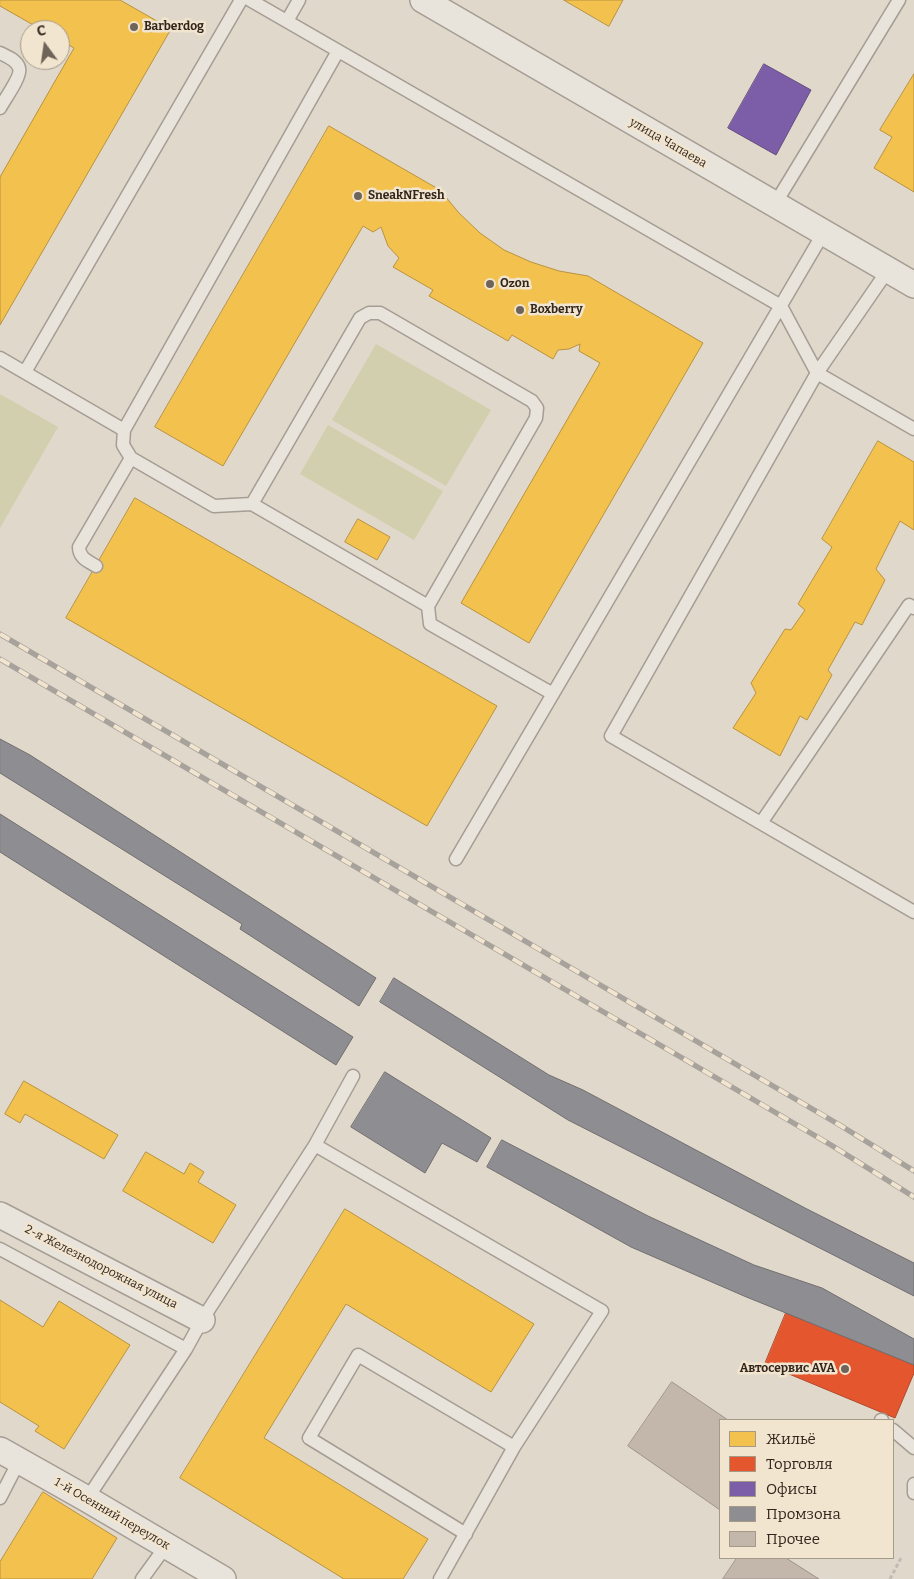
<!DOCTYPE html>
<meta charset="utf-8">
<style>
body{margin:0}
#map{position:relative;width:914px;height:1579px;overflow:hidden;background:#e0d8ca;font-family:Bitter,serif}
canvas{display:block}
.legend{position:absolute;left:719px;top:1419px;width:175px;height:140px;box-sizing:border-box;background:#f2e5cf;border:1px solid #a59988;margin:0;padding:6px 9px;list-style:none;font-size:15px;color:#32261d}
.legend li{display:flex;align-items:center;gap:10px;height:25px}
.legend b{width:25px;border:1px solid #a59988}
.north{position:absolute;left:20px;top:20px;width:50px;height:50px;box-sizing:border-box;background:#f2e5cf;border:1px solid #a59988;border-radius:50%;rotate:346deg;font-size:14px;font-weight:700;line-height:20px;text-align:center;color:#32261d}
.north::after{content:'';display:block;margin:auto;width:18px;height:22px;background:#6f645a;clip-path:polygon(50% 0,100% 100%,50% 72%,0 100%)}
</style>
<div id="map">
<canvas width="914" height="1579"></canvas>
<ul class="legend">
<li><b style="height:14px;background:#f2c14e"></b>Жильё</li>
<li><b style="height:14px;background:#e4572e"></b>Торговля</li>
<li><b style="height:14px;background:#7b5ea7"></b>Офисы</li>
<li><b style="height:14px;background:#8d8d92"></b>Промзона</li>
<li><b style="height:14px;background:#c3b6ab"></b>Прочее</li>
</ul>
<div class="north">С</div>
</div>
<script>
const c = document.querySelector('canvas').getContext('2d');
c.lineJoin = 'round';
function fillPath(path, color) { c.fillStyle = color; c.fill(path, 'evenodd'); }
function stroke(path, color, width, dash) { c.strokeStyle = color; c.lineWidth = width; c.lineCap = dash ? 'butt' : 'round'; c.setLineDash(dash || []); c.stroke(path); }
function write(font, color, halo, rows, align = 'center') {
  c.font = font + ' Bitter,serif'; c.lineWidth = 5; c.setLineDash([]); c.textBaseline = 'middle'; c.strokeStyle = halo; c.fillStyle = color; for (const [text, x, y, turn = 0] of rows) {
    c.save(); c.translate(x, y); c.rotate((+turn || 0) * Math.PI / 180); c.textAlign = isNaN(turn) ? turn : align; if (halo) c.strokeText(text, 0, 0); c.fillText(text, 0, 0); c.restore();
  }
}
fillPath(new Path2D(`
 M 376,344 L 491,410 L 446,486 L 332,420 Z
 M 0,394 L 58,427 L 0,528 Z
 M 328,425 L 443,491 L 414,540 L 300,474 Z`), '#d1cfad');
const homes = new Path2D(`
 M 0,0 L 120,0 L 171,29 L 0,325 L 0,177 L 74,48 L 60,40 L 60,30 L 42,30 L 0,6 Z
 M 564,0 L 623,0 L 609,26 Z
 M 914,74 L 914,192 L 874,168 L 892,137 L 880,130 Z
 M 329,126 L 440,190 L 459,213 L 480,233 L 504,250 L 531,262 L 559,271 L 588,276 L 703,343 L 529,643 L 461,603 L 600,363 L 579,351 L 580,344 L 569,349 L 558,350 L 553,359 L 512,335 L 508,341 L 429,296 L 433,290 L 393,267 L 399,258 L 388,246 L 381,227 L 373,232 L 363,226 L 223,466 L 155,427 Z
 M 878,441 L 914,462 L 914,530 L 900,521 L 876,569 L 885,580 L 862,625 L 855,622 L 828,670 L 832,675 L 807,720 L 800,716 L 780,756 L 733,728 L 756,693 L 751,683 L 785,629 L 791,630 L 805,610 L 798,604 L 832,547 L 822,539 Z
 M 135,498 L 497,706 L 427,826 L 66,618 Z
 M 358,519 L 390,537 L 377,560 L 345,542 Z
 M 24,1081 L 118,1135 L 104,1159 L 25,1114 L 20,1123 L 5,1114 Z
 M 146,1152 L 184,1174 L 190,1163 L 204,1172 L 198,1182 L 236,1205 L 213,1243 L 123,1191 Z
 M 345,1209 L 534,1324 L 491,1392 L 346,1304 L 264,1438 L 428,1539 L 403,1579 L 344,1579 L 180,1478 Z
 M 0,1300 L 43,1327 L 59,1301 L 130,1345 L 64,1449 L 35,1431 L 39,1426 L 0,1402 Z
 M 43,1492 L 117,1538 L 92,1579 L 0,1579 L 0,1562 Z`);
fillPath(homes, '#f2c14e');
stroke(homes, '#b8923f', 1);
const shops = new Path2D(`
 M 786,1313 L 914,1365 L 914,1373 L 895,1418 L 765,1364 Z`);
fillPath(shops, '#e4572e');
stroke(shops, '#af4829', 1);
const offices = new Path2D(`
 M 764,64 L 811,90 L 776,155 L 728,128 Z`);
fillPath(offices, '#7b5ea7');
stroke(offices, '#654d7e', 1);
const industry = new Path2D(`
 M 0,739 L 30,755 L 376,978 L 359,1006 L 240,929 L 242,924 L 0,773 Z
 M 0,814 L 353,1037 L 336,1065 L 0,852 Z
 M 394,978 L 549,1075 L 583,1090 L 805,1208 L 914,1263 L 914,1296 L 568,1120 L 380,1002 Z
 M 385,1072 L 491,1138 L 477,1162 L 442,1143 L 425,1173 L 351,1127 Z
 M 502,1140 L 648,1216 L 754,1265 L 822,1288 L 914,1339 L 914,1365 L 744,1296 L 631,1247 L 487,1167 Z`);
fillPath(industry, '#8d8d92');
stroke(industry, '#726e6f', 1);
const building = new Path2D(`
 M 672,1382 L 728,1420 L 720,1420 L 720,1510 L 628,1446 Z
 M 737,1558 L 786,1558 L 819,1579 L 723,1579 Z`);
fillPath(building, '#c3b6ab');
stroke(building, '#a0948a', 1);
const lane = new Path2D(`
 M 250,0 L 781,306 L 817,373 L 888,270
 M 287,21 L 299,0
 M 338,51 L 124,430 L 123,445 L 131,458 L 214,506 L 252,504 L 428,606 L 430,624 L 553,694
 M 0,53 C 6,56 17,60 19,68 C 22,76 4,100 0,108
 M 775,204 L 899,0
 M 0,358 L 124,430
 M 25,372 L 241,0
 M 914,429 L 817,373 L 611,736 L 914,912
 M 252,504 L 360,318 L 369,313 L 380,313 L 532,401 L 537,408 L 536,418 L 428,606
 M 96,566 C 88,561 79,558 79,547 L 131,458
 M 761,823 L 909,605 L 914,608
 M 456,859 L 824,232
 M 315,1145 L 353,1076
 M 0,1249 L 186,1349
 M 881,1420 L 882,1420
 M 893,1430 L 914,1448
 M 914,1484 L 914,1493
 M 0,1498 L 19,1461
 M 87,1499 L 186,1349 L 202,1320 L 315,1145 L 602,1311 L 514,1447 L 440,1579
 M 466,1534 L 309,1438 L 358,1355 L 514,1447
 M 142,1579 L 166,1546`);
const street = new Path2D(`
 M 423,0 L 914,285
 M 0,1215 L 202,1320
 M 0,1450 L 87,1499 L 223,1579`);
stroke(lane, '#a59d94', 15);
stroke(street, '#a59d94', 28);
stroke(new Path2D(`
 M 890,1579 L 902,1556`), '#c1bbb3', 3, [4, 2.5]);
stroke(lane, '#e9e4db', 12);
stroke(street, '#e9e4db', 25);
const rail = new Path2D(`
 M 0,634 L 838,1124 L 914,1171
 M 0,659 L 831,1145 L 914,1197`);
stroke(rail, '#a8a29c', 5.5);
stroke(rail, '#f2e5cf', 4, [11]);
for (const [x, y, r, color] of [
 [134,27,5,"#6f645a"],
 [358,196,5,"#6f645a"],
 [490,284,5,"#6f645a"],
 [520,310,5,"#6f645a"],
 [845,1369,5,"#6f645a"]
]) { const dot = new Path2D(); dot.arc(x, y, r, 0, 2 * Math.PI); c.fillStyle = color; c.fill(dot); stroke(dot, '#f2e5cf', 2); }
write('bold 12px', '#32261d', '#f2e5cf', [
 ["Barberdog",144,27],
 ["SneakNFresh",368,196],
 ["Ozon",500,284],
 ["Boxberry",530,310],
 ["Автосервис AVA",835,1369,"right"]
], 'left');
write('12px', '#32261d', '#f2e5cf', [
 ["улица Чапаева",668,143,30],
 ["2-я Железнодорожная улица",101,1267,27],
 ["1-й Осенний переулок",112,1514,30]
]);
</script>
